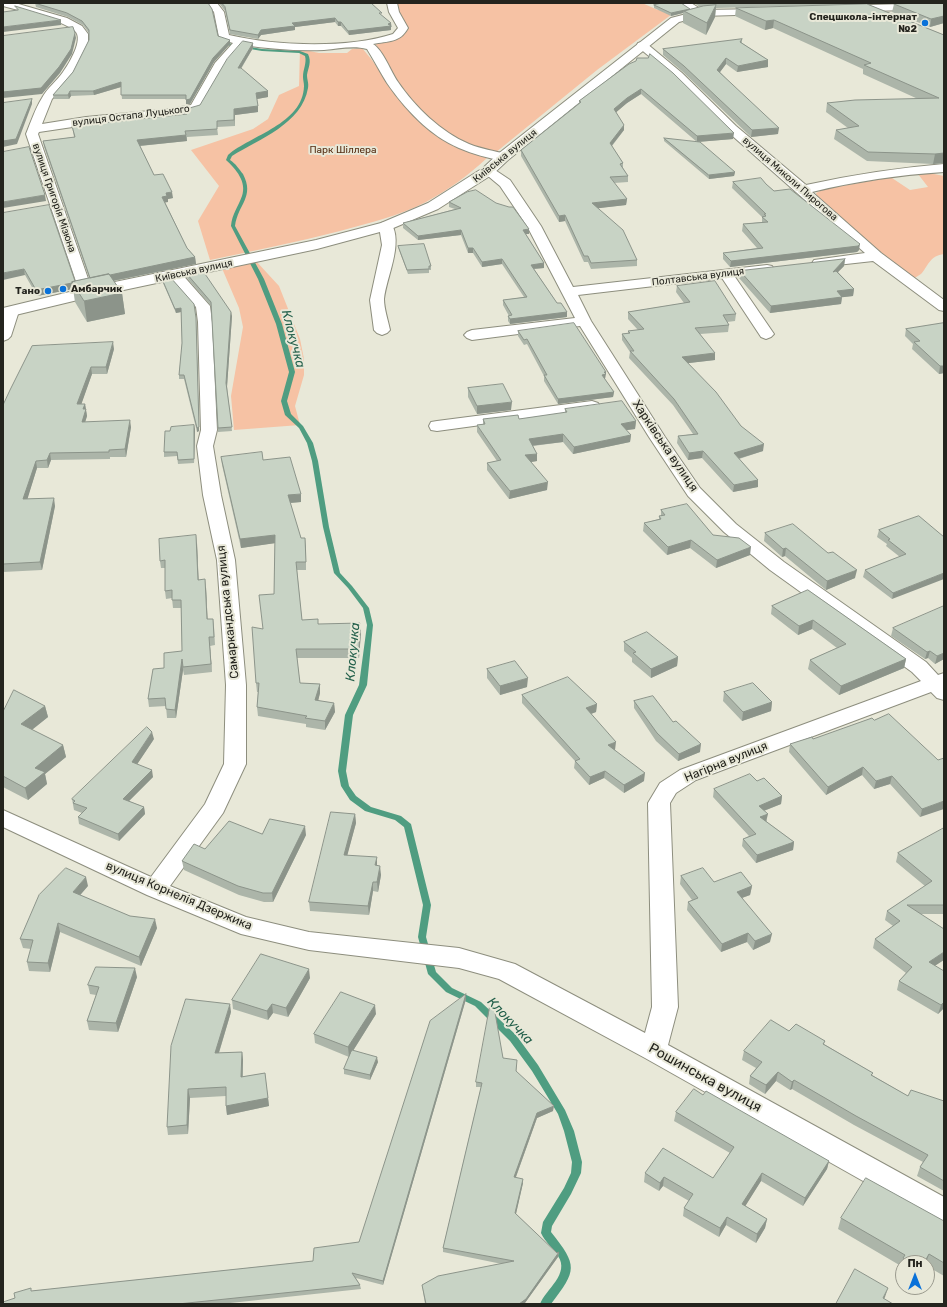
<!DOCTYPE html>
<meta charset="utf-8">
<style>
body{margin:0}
#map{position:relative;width:947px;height:1307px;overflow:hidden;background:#e8e8d8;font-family:Rubik,sans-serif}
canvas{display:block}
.frame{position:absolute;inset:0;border:4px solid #24241e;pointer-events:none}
.north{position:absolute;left:895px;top:1255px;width:40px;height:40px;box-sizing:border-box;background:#e8e8d8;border:1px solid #9a9a8e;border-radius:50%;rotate:0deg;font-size:11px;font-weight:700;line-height:16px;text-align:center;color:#24241e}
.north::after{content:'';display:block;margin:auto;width:14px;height:18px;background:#0971d9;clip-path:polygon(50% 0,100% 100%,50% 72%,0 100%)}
</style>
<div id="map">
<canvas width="947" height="1307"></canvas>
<div class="frame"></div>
<div class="north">Пн</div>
</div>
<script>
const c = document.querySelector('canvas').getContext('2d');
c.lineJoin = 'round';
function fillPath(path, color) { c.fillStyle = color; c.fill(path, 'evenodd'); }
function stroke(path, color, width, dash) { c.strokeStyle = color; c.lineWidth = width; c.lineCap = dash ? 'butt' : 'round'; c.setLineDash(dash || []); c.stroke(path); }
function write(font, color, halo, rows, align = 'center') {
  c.font = font + ' Rubik,sans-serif'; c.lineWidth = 4; c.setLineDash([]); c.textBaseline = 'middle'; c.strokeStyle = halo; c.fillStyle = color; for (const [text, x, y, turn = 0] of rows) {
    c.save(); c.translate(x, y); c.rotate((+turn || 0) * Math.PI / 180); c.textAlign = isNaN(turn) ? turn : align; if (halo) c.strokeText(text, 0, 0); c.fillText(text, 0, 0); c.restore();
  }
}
fillPath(new Path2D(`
 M 396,3 L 642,3 L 658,10 L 683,6 L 597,70 L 495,153 L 461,144 L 432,124 L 396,82 L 375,43 L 400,36 Z
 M 362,48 L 372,60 L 390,86 L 424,126 L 453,146 L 487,158 C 469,175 448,190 426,202 C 399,216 369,223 340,231 C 297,242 253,251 210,260 L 198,221 L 219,186 L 191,150 L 253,129 L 268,119 L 279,95 L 299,86 L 300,49 L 319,53 L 347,53 L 352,49 Z
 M 929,173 L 944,176 L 944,254 C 930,256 929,264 922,273 C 920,275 916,277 913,279 L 876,252 L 817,198 L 816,193 L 824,189 L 887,178 L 892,178 L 910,190 L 928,187 L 918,174 Z
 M 256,261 L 279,286 L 300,339 L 304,359 L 304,375 L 295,406 L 300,425 L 234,430 L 231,396 L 243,327 L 239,308 L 221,266 Z`), '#f6c2a4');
fillPath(new Path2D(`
 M 221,42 L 262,49 L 300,51 L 308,54 C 312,62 308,68 307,75 C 307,80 309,83 308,88 C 302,124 259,139 232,156 L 230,160 C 236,164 239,169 243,174 C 255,197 238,204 235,226 L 264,279 L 282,324 L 295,372 L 287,401 L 291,414 L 303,426 L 313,443 L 318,461 L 329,527 L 340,573 L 352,586 L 369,608 L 373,625 L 367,685 L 353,715 L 346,771 L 349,786 L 356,796 L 371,807 L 401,816 L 411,824 L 431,905 L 426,937 L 436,972 L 452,988 L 481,1002 L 516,1035 L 538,1065 L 565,1110 L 574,1131 L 582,1162 L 581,1173 L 571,1194 L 552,1226 L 551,1232 C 578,1266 577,1270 551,1304 L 540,1304 C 546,1289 570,1274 558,1256 C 553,1248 545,1242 541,1233 L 543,1222 L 564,1188 L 571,1173 L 572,1162 L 564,1131 L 558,1114 L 532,1071 L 510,1041 L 475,1006 L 446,992 L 428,974 L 418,937 L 423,905 L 404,827 L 395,820 L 365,811 L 350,800 L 341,786 L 338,771 L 345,715 L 359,685 L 367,625 L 363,608 L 348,588 L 334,573 L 323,527 L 312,461 L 307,443 L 299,428 L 285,415 L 281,401 L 289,372 L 276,324 L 258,279 L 231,226 C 232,214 238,207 242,196 C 247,182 236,169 226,160 L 228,155 C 251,135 303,124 304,86 C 304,83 303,80 303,77 C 303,69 307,63 305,56 L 299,53 L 262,51 L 220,44 L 219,43 Z`), '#4f9d81');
const street = new Path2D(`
 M 3,3 L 15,3 L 67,18 L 82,26 L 88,34 L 88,44 L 84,53 L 72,76 L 52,99 L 42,124 L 86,117 L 171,109 L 191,105 L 215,63 L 233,43 L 220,39 L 219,37 L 214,12 L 207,3 L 217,3 L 224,12 L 229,35 C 276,46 346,49 393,34 L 398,28 L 389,12 L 387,3 L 397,3 L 399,12 L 408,28 C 400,43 388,41 373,44 C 383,50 391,72 398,82 C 415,107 441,132 469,144 C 481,149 494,151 507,154 L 509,157 L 507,160 L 503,161 C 488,158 473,154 459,148 C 430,136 405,109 387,83 C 380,72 374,60 367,49 C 353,45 338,49 324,50 C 297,51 270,49 243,45 L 226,64 L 199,110 L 171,117 L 86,125 L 39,132 L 38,134 L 93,293 L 91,296 L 86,297 L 81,296 L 26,134 C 31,122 35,109 42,98 C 47,88 57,81 63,72 C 69,64 84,39 75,31 C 61,19 21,11 3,6 Z
 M 678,3 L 691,3 L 707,13 L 702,16 L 698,15 Z
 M 944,3 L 944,9 L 869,11 L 864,8 L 869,5 Z
 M 642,42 L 646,43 L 682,73 L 736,126 L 806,185 C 852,175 897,168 944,164 L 944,172 C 899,175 856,181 812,192 L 881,253 L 944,300 L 944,311 L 939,310 L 873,261 L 819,267 L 814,266 L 812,263 L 814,260 L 865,253 L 728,132 L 674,77 L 638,47 L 637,45 L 638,43 Z
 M 488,167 L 492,168 L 510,180 L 541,226 L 573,287 L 767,265 L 772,266 L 774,269 L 772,272 L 767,273 L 735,277 L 774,334 L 771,337 L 766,339 L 761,337 L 722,278 L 578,295 L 591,321 L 665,437 L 700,488 L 736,524 L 784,562 L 926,662 L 938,675 L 944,673 L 944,700 L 937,698 L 931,692 L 696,780 L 676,793 L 670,803 L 678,1007 L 668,1045 L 944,1197 L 944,1225 L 934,1221 L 645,1058 L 499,979 L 459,968 L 309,950 L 241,934 L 147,895 L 3,827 L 3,810 L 151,877 L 205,804 L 224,764 L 226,685 L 217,560 L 203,495 L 197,446 L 201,430 L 198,322 L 196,307 L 168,275 L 170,272 L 175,271 L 180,272 L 210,306 L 212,322 L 217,430 L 213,446 L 221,495 L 235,560 L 246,685 L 246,764 L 223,813 L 170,886 L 246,917 L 309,932 L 459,948 L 515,964 L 645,1033 L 652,1007 L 648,803 L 660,783 L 680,770 L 921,681 L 912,672 L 770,570 L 724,532 L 688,496 L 649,437 L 580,326 L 472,340 L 467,338 L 464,335 L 467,332 L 472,330 L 575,318 L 527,226 L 500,186 L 482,171 L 484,168 Z
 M 386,222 L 391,223 C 404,243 386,278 384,299 C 384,309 388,320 390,330 L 387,333 L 382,335 L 377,333 L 374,330 L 370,300 L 382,245 L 379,226 L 381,223 Z
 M 12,307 L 17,308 L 19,311 L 11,336 L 8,339 L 3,341 L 3,315 L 7,308 Z
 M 592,401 L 598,403 L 600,406 L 598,409 L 437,431 L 431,430 L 429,426 L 431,422 L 437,421 Z`);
const secondary = new Path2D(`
 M 765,9 L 769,10 L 771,12 L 769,14 L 702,16 L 679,22 L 508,160 L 493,174 L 438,209 L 391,229 L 317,249 L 86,298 L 3,318 L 3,308 L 86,288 L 316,240 L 381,223 L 428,203 L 483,168 L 498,154 L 671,18 L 702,10 Z`);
stroke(street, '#8d8e7e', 2);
stroke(secondary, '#8d8e7e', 2);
fillPath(street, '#fff');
fillPath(secondary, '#fff');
fillPath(new Path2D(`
 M 35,3 L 218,36 L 230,44 L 214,62 L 190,104 L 186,104 L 186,99 L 122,99 L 121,87 L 94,95 L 71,96 L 69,99 L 54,99 L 53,95 L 73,72 L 89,40 L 89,33 L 83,25 L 68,17 L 36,7 Z
 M 219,3 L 371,3 L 382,16 L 391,23 L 392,27 L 391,27 L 391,30 L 349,35 L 341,26 L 338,26 L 335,22 L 295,27 L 295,30 L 261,35 L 258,39 L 230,34 L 225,11 Z
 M 694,3 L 905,3 L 867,4 L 944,35 L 944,163 L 933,164 L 867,161 L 834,139 L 836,130 L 848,128 L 826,112 L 827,103 L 918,99 L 863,74 L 863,69 L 773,28 L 765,30 L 735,16 L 736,8 L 825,5 L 716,8 L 715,17 L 706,35 L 683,23 L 683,13 L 671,16 L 654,8 L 654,5 L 690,9 L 700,7 Z
 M 944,3 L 944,23 L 930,27 L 892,12 L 894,4 Z
 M 742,39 L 742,43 L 768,60 L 768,67 L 737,72 L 726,64 L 720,72 L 778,134 L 751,137 L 683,72 L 663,55 L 663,49 Z
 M 253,43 L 253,48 L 241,69 L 268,91 L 268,97 L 257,99 L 258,112 L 235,115 L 235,126 L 217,127 L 218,135 L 187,137 L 187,141 L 140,146 L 154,175 L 173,198 L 168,199 L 168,202 L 165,202 L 187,248 L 195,257 L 196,264 L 114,281 L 122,293 L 125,314 L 87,322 L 75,302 L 73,289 L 37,296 L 25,275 L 3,213 L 75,281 L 89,278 L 44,147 L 43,141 L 74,137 L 72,126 L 187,114 L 200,105 Z
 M 629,64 L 733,139 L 697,142 L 641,94 L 627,103 L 616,112 L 624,130 L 612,146 L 623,163 L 623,168 L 628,176 L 628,182 L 614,183 L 627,199 L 626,205 L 598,208 L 637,260 L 637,266 L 591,269 L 588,262 L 584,262 L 565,221 L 559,222 L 521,156 L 521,150 L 579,103 L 579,101 Z
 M 664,138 L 735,172 L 734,176 L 709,179 L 664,141 Z
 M 733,182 L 766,184 L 774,191 L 859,250 L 857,252 L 730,267 L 723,259 L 723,253 L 757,248 L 742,231 L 743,224 L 762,222 L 762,217 L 732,188 Z
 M 449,202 L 529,229 L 529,234 L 526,234 L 544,263 L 544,268 L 534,269 L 557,303 L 567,312 L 567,317 L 510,324 L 508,321 L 508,316 L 509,316 L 503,305 L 503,300 L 524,297 L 502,264 L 482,267 L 473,253 L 468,253 L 461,235 L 418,240 L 403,228 L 403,223 L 455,209 L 449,207 Z
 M 398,246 L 431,266 L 431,270 L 429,270 L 429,273 L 408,274 L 399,250 Z
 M 845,259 L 844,266 L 838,272 L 854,289 L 853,296 L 842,297 L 841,304 L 770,313 L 739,278 L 740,271 Z
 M 187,274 L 232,316 L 227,386 L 232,431 L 218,432 L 211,306 L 187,278 Z
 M 162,279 L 196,322 L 199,431 L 197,432 L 184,379 L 179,379 L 179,375 L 182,343 L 181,312 L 176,313 L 163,283 Z
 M 677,286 L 736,314 L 735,321 L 727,322 L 729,325 L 728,332 L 700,334 L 715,360 L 688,363 L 741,426 L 763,451 L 739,459 L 758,480 L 758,487 L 733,492 L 702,458 L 688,460 L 677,443 L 678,436 L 693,434 L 673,405 L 629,358 L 630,352 L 622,340 L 622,334 L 628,333 L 628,331 L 638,330 L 628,319 L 628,312 L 684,303 L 676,292 Z
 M 944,323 L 944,373 L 939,374 L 912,349 L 913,344 L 905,336 L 906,329 Z
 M 518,331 L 606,372 L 605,379 L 614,392 L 613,397 L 558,404 L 544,381 L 544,376 L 527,344 L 524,345 L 518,336 Z
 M 114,349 L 107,374 L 92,374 L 81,404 L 85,404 L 87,416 L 85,422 L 131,427 L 126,457 L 110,457 L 110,459 L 51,460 L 48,468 L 37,468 L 27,499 L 55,506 L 42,570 L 3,572 L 3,405 Z
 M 468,388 L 511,410 L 477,414 L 468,397 Z
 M 565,409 L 636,421 L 635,429 L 626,430 L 631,435 L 630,442 L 573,454 L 563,442 L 533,446 L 537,454 L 537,461 L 531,462 L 547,490 L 509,499 L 487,470 L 487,463 L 497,461 L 477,432 L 477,425 L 483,424 L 483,419 L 519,419 L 565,413 Z
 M 195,429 L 194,463 L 178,464 L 177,456 L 164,457 L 164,452 Z
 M 221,457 L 263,460 L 301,502 L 290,503 L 301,538 L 306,546 L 306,570 L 297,570 L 302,620 L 319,624 L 361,632 L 359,658 L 297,658 L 300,683 L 320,684 L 320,693 L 318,701 L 334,703 L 335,712 L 325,730 L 306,727 L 306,724 L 258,716 L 257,707 L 258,692 L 257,692 L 256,683 L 263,629 L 274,594 L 275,543 L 241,548 L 222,465 Z
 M 661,510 L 713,535 L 750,555 L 716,568 L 690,548 L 667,555 L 643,531 L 644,523 L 659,519 L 659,516 L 661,516 Z
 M 919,516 L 892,599 L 863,577 L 865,570 L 900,557 L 886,546 L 887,544 L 877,537 L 879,530 Z
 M 765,533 L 855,578 L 826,590 L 785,556 L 782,557 L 764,541 Z
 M 197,543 L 198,580 L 206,587 L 207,619 L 213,619 L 214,627 L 215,645 L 210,646 L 212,672 L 184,675 L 183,670 L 176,718 L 167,718 L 166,706 L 149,707 L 148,699 L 164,668 L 182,651 L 181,608 L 173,608 L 172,598 L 166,599 L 165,591 L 165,568 L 161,568 L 160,561 Z
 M 808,590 L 906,659 L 904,668 L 839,695 L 808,669 L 810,660 L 837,648 L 812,629 L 798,635 L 771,614 L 772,606 Z
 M 893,628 L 944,659 L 935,664 L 928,658 L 925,659 L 891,636 Z
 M 624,642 L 678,657 L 677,666 L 651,678 L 632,662 L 632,658 L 624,651 Z
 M 487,669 L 527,687 L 500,695 L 487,678 Z
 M 724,692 L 772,702 L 771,711 L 742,721 L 723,701 Z
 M 522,695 L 597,704 L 596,712 L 591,714 L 615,750 L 644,781 L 624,793 L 604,778 L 589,785 L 574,768 L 575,761 L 522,703 Z
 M 634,701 L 673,722 L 700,752 L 678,761 L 656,741 L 634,708 Z
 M 45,706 L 48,717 L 32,730 L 63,745 L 66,757 L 45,774 L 47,784 L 28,800 L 3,787 L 3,712 Z
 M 874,720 L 938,760 L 920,817 L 890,784 L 874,789 L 862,775 L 826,795 L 789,752 L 790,744 L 813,739 Z
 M 154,739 L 137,764 L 153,777 L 129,801 L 144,807 L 145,814 L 119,841 L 79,824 L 78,817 L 82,813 L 74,810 L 72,799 Z
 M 757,781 L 782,796 L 781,804 L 764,811 L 767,822 L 794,842 L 793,850 L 756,863 L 742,846 L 743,839 L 749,836 L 713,797 L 714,789 Z
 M 355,814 L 356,823 L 347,855 L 377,866 L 381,875 L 378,892 L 373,891 L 369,915 L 310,911 L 309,902 Z
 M 944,829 L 944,914 L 921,914 L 935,966 L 944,971 L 944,1008 L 938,1014 L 897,990 L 899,981 L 906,973 L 873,948 L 875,939 L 893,926 L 885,920 L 887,911 L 925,886 L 896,862 L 898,853 Z
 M 262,834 L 306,835 L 273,902 L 264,902 L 239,895 L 184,870 L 182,861 L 205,849 Z
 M 681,876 L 714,882 L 752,886 L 750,895 L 742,898 L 770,942 L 753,950 L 747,942 L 721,952 L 687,910 L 688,902 L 692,900 L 680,884 Z
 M 88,886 L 80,895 L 157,928 L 141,966 L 60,932 L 50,972 L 29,971 L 27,962 L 31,949 L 23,948 L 20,939 Z
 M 137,977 L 118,1032 L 89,1030 L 87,1021 L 96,995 L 90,994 L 88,985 Z
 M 310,978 L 288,1017 L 273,1013 L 268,1020 L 233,1009 L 232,1000 Z
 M 466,994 L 466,999 L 383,1285 L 356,1278 L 360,1285 L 361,1289 L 221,1304 L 3,1304 L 32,1291 L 313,1261 L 359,1242 Z
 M 231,1012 L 219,1053 L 242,1052 L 243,1060 L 243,1077 L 265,1073 L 269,1106 L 227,1115 L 226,1106 L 226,1096 L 190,1098 L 188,1134 L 168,1135 L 167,1127 Z
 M 376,1014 L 353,1051 L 378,1062 L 370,1080 L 344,1074 L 344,1069 L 349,1057 L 315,1043 L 314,1034 Z
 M 789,1031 L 825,1041 L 824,1044 L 873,1073 L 872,1075 L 908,1096 L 944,1101 L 944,1191 L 917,1176 L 920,1167 L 923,1162 L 854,1125 L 792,1089 L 790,1090 L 776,1081 L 765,1094 L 749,1084 L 750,1076 L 756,1068 L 742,1060 L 744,1051 Z
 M 503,1058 L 517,1065 L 516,1072 L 553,1111 L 537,1118 L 516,1177 L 523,1183 L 516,1214 L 557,1253 L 559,1252 L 558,1257 L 524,1304 L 425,1304 L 422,1285 L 502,1264 L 443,1252 L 443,1248 L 481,1087 L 476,1087 L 476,1082 Z
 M 703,1095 L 829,1161 L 827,1169 L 803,1206 L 761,1181 L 745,1206 L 767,1219 L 765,1228 L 756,1243 L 726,1225 L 719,1237 L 683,1216 L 684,1208 L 689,1201 L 663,1186 L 659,1191 L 644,1182 L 645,1173 L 713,1178 L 730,1153 L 674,1121 L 676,1112 Z
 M 841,1218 L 944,1221 L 944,1276 L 927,1266 L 927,1263 L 903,1263 L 903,1271 L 900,1269 L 901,1266 L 838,1229 Z`), '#acb5a9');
fillPath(new Path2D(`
 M 716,5 L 715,17 L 706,35 L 707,23 Z
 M 690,9 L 690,12 L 684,11 L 683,13 L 671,16 L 671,13 Z
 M 944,16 L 944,23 L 930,27 L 931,19 Z
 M 335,18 L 335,22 L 295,27 L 295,30 L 261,35 L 258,39 L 258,35 L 261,30 L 292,23 Z
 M 61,20 L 61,25 L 3,32 L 3,27 Z
 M 774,20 L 773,28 L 765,30 L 766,21 Z
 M 338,22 L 341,22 L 341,26 L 338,26 Z
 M 391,23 L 391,30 L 349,35 L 348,31 Z
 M 75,33 L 76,38 L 72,54 L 60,73 L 42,94 L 3,98 L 3,92 Z
 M 230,40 L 230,44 L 214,62 L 190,104 L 186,104 L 186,100 L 213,58 Z
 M 253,43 L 253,48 L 238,73 L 238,68 Z
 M 726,58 L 726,64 L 717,76 L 717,70 Z
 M 768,60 L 768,67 L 737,72 L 738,66 Z
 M 121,82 L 121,87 L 94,95 L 93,91 Z
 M 641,89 L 641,94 L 627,103 L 613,115 L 614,109 L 627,98 Z
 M 70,91 L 71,96 L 69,99 L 68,95 Z
 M 268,91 L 268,97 L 257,99 L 256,93 Z
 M 32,99 L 32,104 L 17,144 L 3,147 L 3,141 Z
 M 258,106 L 258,112 L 235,115 L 235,126 L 234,109 Z
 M 624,125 L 624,130 L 609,149 L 610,143 Z
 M 779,128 L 778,134 L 751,137 L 752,130 Z
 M 734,133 L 733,139 L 697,142 L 697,136 Z
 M 186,135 L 187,141 L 138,146 L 137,140 Z
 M 944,153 L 944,163 L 933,164 L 935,154 Z
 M 735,172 L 734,176 L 709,179 L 709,175 Z
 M 172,192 L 173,198 L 168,199 L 168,202 L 163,203 L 162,197 L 166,193 Z
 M 45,195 L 46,201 L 3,208 L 3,202 Z
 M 627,199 L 626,205 L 592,209 L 592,203 Z
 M 565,215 L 565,221 L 559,222 L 559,216 Z
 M 529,229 L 529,234 L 523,234 L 523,230 Z
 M 461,230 L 461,235 L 418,240 L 418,236 Z
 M 860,244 L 859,250 L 857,252 L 730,267 L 731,261 Z
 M 468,248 L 473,248 L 473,253 L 468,253 Z
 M 195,257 L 196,264 L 92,285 L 91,279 Z
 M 502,259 L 502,264 L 482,267 L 482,262 Z
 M 845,259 L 844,266 L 832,278 L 833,272 Z
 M 544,263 L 544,268 L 531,269 L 531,265 Z
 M 24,269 L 25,275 L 3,280 L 3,273 Z
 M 72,283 L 73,289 L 37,296 L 36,290 Z
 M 854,289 L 853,296 L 836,298 L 837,291 Z
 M 122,293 L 125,314 L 87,322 L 84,301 Z
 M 842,297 L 841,304 L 770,313 L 771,306 Z
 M 181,308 L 181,312 L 176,313 L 175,309 Z
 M 231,312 L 232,316 L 227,387 L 226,383 Z
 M 567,312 L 567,317 L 510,324 L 510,319 Z
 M 196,318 L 199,431 L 197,432 L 197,428 Z
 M 113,342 L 114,349 L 107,374 L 106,367 Z
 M 715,353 L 715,360 L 681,364 L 682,357 Z
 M 940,366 L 944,366 L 944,373 L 939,374 Z
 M 91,367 L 92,374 L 79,411 L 77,404 Z
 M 604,372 L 606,372 L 605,379 L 602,375 Z
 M 614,392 L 613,397 L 558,404 L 558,399 Z
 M 512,402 L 511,410 L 477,414 L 477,406 Z
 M 85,404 L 87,416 L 83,429 L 82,422 L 83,409 Z
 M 130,420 L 131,427 L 126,457 L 125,449 Z
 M 636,421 L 635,429 L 620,431 L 621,424 Z
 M 194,425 L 195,429 L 194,463 Z
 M 563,434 L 563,442 L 529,446 L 529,439 Z
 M 631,435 L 630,442 L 573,454 L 574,447 Z
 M 764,444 L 763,451 L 734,460 L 734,453 Z
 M 703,451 L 702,458 L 688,460 L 689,453 Z
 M 50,453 L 51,460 L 48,468 L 47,460 Z
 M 537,454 L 537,461 L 525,463 L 525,455 Z
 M 36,461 L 37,468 L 25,507 L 23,499 Z
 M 758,480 L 758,487 L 733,492 L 734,485 Z
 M 548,482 L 547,490 L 509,499 L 510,491 Z
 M 301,494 L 301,502 L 289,503 L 288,495 Z
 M 54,498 L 55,506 L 42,570 L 40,562 Z
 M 196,535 L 197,543 L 199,588 L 198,580 Z
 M 275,535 L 276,543 L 241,548 L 240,539 Z
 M 305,538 L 306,546 L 306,570 L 306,562 Z
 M 691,540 L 690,548 L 667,555 L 668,547 Z
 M 751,547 L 750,555 L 716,568 L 717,560 Z
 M 786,548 L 785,556 L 782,557 L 783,549 Z
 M 857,570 L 855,578 L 826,590 L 827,581 Z
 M 944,573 L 944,579 L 892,599 L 893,593 Z
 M 205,579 L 206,587 L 208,627 L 207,619 Z
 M 813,620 L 812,629 L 798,635 L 799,626 Z
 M 360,623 L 361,632 L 359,658 L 359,649 Z
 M 209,637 L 210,646 L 212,672 L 211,664 Z
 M 930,651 L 928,658 L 925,659 L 927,652 Z
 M 944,653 L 944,659 L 935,664 L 937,656 Z
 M 678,657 L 677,666 L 651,678 L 651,669 Z
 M 182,659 L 183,670 L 176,718 L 175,710 Z
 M 906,659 L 904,668 L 839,695 L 841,686 Z
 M 528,678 L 527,687 L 500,695 L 500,686 Z
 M 320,684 L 320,693 L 316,709 L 315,700 Z
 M 772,702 L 771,711 L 742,721 L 743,712 Z
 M 334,703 L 335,712 L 325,730 L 325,721 Z
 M 597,704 L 596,712 L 585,716 L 586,708 Z
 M 45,706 L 48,717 L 24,736 L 21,724 Z
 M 152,732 L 154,739 L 134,769 L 132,762 Z
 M 616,742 L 615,750 L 608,752 L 608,745 Z
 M 701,744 L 700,752 L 678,761 L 679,754 Z
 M 63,745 L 66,757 L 45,774 L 47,784 L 28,800 L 25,788 L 35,768 Z
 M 863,767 L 862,775 L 826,795 L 828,787 Z
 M 152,770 L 153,777 L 124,806 L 123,799 Z
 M 605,771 L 604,778 L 589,785 L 590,777 Z
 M 645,773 L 644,781 L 624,793 L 624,785 Z
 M 892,776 L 890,784 L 874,789 L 876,781 Z
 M 782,796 L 781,804 L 758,813 L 759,806 Z
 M 944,801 L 944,809 L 920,817 L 922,809 Z
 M 144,807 L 145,814 L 119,841 L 118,834 Z
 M 355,814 L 356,823 L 345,864 L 344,855 Z
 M 768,814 L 766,822 L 760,817 Z
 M 305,826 L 306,835 L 273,902 L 272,893 Z
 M 794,842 L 793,850 L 756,863 L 757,855 Z
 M 377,857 L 377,867 L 375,865 Z
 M 380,866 L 381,875 L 378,892 L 377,882 Z
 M 86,877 L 88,886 L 75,901 L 73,892 Z
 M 373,882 L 373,891 L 369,915 L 368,906 Z
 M 752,886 L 750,895 L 736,900 L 737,892 Z
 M 155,919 L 157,928 L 141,966 L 139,957 Z
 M 58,923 L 60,932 L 50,972 L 48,963 Z
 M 748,933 L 747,942 L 721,952 L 722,944 Z
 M 772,934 L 770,942 L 753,950 L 755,941 Z
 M 944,952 L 944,960 L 927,971 L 929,962 Z
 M 135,968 L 137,977 L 118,1032 L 116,1023 Z
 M 309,969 L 310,978 L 288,1017 L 286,1008 Z
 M 466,994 L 466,999 L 383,1285 L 383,1281 Z
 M 944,1002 L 944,1008 L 938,1014 L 941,1005 Z
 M 230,1004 L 231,1012 L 216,1062 L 215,1053 Z
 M 272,1004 L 273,1013 L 268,1020 L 267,1011 Z
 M 375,1005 L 376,1014 L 349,1057 L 348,1047 Z
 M 242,1052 L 243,1060 L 242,1085 L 241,1077 Z
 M 377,1057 L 378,1062 L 370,1080 L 370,1075 Z
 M 778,1072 L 776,1081 L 765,1094 L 766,1085 Z
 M 794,1080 L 792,1089 L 790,1090 L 792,1082 Z
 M 188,1089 L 190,1098 L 188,1134 L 187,1125 Z
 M 268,1098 L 269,1106 L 227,1115 L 226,1106 Z
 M 554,1106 L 553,1111 L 537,1118 L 514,1182 L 514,1177 L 537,1113 Z
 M 829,1161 L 827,1169 L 803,1206 L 805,1198 Z
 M 762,1173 L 761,1181 L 741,1213 L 742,1204 Z
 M 664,1177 L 663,1186 L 659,1191 L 660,1183 Z
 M 523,1179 L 523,1183 L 515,1218 L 515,1213 Z
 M 727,1217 L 726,1225 L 719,1237 L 720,1228 Z
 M 767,1219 L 765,1228 L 756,1243 L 757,1234 Z
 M 559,1252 L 558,1257 L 525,1303 L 524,1304 L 519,1304 Z
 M 929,1254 L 926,1263 L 924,1263 Z
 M 888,1288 L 885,1297 L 882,1304 L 883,1298 Z`), '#8c948a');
const building = new Path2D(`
 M 35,3 L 208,3 L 212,9 L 218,36 L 230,40 L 213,58 L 190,99 L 186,100 L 186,95 L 121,95 L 121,82 L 93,91 L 70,91 L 68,95 L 53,95 L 73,72 L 89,40 L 89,30 L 82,21 L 67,13 Z
 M 222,3 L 371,3 L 382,13 L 379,13 L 391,23 L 388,24 L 391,26 L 348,31 L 341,22 L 338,22 L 335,18 L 292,23 L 295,26 L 261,30 L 258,35 L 230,30 L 225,7 Z
 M 662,3 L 681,3 L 690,9 L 671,13 L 654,5 Z
 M 930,3 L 944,3 L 944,16 L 931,19 L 894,4 Z
 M 867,4 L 944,35 L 944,153 L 935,154 L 868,152 L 836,130 L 859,126 L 827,103 L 855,100 L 939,98 L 864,65 L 871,63 L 774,20 L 766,21 L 736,8 Z
 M 716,5 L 707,23 L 684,11 L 703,6 Z
 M 15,6 L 61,20 L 3,27 L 3,12 L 18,10 Z
 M 73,27 L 75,33 L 71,49 L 59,67 L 41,88 L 3,92 L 3,36 Z
 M 742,39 L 740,42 L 768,60 L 738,66 L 726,58 L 717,70 L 779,128 L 752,130 L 684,66 L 663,49 Z
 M 243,41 L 253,43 L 238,68 L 241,68 L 268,91 L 256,93 L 258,106 L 234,109 L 234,120 L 217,121 L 217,129 L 185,131 L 186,135 L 137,140 L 154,175 L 163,174 L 172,192 L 166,193 L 167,196 L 162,197 L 187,248 L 195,257 L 110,275 L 109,274 L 90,278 L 43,141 L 75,137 L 72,126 L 187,114 L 186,109 L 200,105 L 227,59 Z
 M 650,54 L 673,73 L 734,133 L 697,136 L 641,89 L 627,98 L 614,109 L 624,125 L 610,143 L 623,163 L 620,164 L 628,176 L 610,177 L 627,199 L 592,203 L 623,230 L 637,260 L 591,263 L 588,256 L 584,256 L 565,215 L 559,216 L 521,150 L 581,102 L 579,101 L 629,64 L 636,61 L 637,58 L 648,58 Z
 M 32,99 L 16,139 L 3,141 L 3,103 Z
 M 664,138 L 700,142 L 735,172 L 709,175 Z
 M 29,147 L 45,195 L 3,202 L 3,152 Z
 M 761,178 L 766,184 L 774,191 L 790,189 L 860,244 L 858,246 L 731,261 L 723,253 L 763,248 L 743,224 L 768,222 L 762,217 L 766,216 L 764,214 L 766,214 L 733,182 Z
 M 476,190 L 496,203 L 509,207 L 513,207 L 529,229 L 523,230 L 544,263 L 531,265 L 557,303 L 561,303 L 567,312 L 510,319 L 508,316 L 512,315 L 503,300 L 527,297 L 502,259 L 482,262 L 473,248 L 468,248 L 461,230 L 418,236 L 403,223 L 461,208 L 449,202 L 467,192 Z
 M 49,205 L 75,281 L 72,282 L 72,283 L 36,290 L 24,269 L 3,273 L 3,213 Z
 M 424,244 L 431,266 L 429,266 L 429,269 L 407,270 L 398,246 Z
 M 845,259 L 833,272 L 836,271 L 854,289 L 837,291 L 842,297 L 771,306 L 740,271 Z
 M 203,271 L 231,312 L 226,383 L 232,427 L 218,428 L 211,302 L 187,274 Z
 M 109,274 L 122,293 L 84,301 L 72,282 Z
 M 171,278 L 194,304 L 196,318 L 199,427 L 197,428 L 184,375 L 179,375 L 182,343 L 181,308 L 175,309 L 162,279 Z
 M 715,281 L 736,314 L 723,315 L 729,325 L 695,328 L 715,353 L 682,357 L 716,392 L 741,426 L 764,444 L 734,453 L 758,480 L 734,485 L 703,451 L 689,453 L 678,436 L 698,434 L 674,399 L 630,351 L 634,351 L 622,334 L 630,333 L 628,331 L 644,329 L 628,312 L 690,302 L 677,286 Z
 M 574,323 L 606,372 L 604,372 L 606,374 L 602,375 L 614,392 L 558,399 L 544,375 L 547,375 L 527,339 L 524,340 L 518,331 Z
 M 944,323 L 944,366 L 940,366 L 914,342 L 920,341 L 906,329 Z
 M 113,342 L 106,367 L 91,367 L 77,404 L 85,404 L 83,409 L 86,409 L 82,422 L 130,420 L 125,449 L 109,450 L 109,452 L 50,453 L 47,460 L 36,461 L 23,499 L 54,498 L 40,562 L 3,564 L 3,405 L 10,390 L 32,346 Z
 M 503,384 L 512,402 L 477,406 L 468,388 Z
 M 622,401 L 636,421 L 621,424 L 631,435 L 574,447 L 563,434 L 529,439 L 537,454 L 525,455 L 548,482 L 510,491 L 487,463 L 501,460 L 477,425 L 485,424 L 483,419 L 518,415 L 519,419 L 567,412 L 565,409 Z
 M 194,425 L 194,459 L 178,460 L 177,452 L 164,452 L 165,431 L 170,431 L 171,427 Z
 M 262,452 L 263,460 L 290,457 L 301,494 L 288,495 L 301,538 L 305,538 L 306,562 L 296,562 L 302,620 L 318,619 L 318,624 L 360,623 L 359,649 L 296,649 L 300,683 L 320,684 L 315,700 L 334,703 L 325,721 L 305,718 L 307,716 L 257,707 L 259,683 L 256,683 L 252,627 L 263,629 L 259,595 L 274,594 L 275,535 L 240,539 L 221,457 Z
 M 687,504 L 713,535 L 739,538 L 751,547 L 717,560 L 691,540 L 668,547 L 644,523 L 661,519 L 659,516 L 665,515 L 661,510 Z
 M 919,516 L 944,537 L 944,573 L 893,593 L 865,570 L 906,554 L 888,540 L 890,539 L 879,530 Z
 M 793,524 L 828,553 L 833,552 L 857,570 L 827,581 L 786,548 L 783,549 L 765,533 Z
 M 196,535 L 198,580 L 205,579 L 207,619 L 213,619 L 214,637 L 209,637 L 211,664 L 183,667 L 182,659 L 175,710 L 166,709 L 165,698 L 148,699 L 153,669 L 164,668 L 164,653 L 182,651 L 181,600 L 172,600 L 172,590 L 165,591 L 165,560 L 160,561 L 159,539 Z
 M 808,590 L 906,659 L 841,686 L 810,660 L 846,644 L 813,620 L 799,626 L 772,606 Z
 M 944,606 L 944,653 L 937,656 L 930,651 L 927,652 L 893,628 Z
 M 647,632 L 678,657 L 651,669 L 633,653 L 636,652 L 624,642 Z
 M 515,661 L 528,678 L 500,686 L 487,669 Z
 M 568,677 L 597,704 L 586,708 L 616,742 L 608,745 L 645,773 L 624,785 L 605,771 L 590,777 L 575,761 L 580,759 L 522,695 Z
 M 753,683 L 772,702 L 743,712 L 724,692 Z
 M 14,690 L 45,706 L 21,724 L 63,745 L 35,768 L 45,772 L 25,788 L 3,776 L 3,712 Z
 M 653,696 L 673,722 L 676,721 L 701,744 L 679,754 L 657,733 L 634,701 Z
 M 889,714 L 938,760 L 944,758 L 944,801 L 922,809 L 892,776 L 876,781 L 863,767 L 828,787 L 790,744 L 812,737 L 813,739 L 872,718 L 874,720 Z
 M 147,727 L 152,732 L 132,762 L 152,770 L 123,799 L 144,807 L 118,834 L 78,817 L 87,808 L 73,803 L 75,801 L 72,799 Z
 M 750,774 L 757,781 L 764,778 L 782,796 L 759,806 L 768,814 L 760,817 L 794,842 L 757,855 L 743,839 L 756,834 L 714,789 Z
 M 331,812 L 355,814 L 344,855 L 377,857 L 375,865 L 380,866 L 377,882 L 373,882 L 368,906 L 309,902 Z
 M 270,819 L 305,826 L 272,893 L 263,893 L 238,886 L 182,861 L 194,844 L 205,849 L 229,821 L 262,834 Z
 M 944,828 L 944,905 L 907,905 L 944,929 L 944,952 L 929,962 L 944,971 L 944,1002 L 941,1005 L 899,981 L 912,967 L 875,939 L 900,921 L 887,911 L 932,881 L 898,853 Z
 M 66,868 L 86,877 L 73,892 L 130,916 L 155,919 L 139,957 L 58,923 L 48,963 L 27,962 L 33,940 L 20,939 L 39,895 Z
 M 703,868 L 714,882 L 741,872 L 752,886 L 737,892 L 772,934 L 755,941 L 748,933 L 722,944 L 688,902 L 698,898 L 681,876 Z
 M 261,954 L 309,969 L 286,1008 L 272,1004 L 267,1011 L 232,1000 Z
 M 96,967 L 135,968 L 116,1023 L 87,1021 L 99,987 L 88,985 Z
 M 341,992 L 375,1005 L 348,1047 L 314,1034 Z
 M 466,994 L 383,1281 L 352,1273 L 360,1285 L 178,1304 L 3,1304 L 3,1302 L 15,1298 L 14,1293 L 31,1288 L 31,1291 L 313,1261 L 314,1248 L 359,1242 L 430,1021 Z
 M 186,999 L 230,1004 L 215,1053 L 242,1052 L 241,1077 L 265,1073 L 268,1098 L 226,1106 L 226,1087 L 188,1089 L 187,1125 L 167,1127 L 171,1046 Z
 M 491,1001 L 493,1001 L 503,1058 L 517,1060 L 516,1071 L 554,1106 L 537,1113 L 514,1177 L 523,1179 L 515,1213 L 557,1253 L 559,1252 L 526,1299 L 519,1304 L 426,1304 L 422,1285 L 438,1276 L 514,1261 L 443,1248 L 482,1083 L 476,1082 Z
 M 771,1020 L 789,1031 L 796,1024 L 825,1041 L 823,1044 L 873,1073 L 871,1075 L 908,1096 L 911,1090 L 944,1101 L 944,1181 L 920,1167 L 928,1155 L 856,1116 L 794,1080 L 792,1082 L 778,1072 L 766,1085 L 750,1076 L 762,1062 L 744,1051 Z
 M 352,1050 L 377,1057 L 370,1075 L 344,1069 Z
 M 694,1089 L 703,1095 L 706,1091 L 829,1161 L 805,1198 L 762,1173 L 742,1204 L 767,1219 L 757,1234 L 727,1217 L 720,1228 L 684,1208 L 693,1194 L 664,1177 L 660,1183 L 645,1173 L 663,1148 L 713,1178 L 734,1147 L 676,1112 Z
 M 866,1178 L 944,1221 L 944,1263 L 929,1254 L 924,1263 L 912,1263 L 903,1258 L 905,1255 L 841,1218 Z
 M 855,1269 L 888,1288 L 883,1298 L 893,1304 L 836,1304 Z`);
fillPath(building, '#c8d3c5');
stroke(building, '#8c948a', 1);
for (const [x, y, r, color] of [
 [925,23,4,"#0971d9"],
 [63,289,4,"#0971d9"],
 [48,291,4,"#0971d9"]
]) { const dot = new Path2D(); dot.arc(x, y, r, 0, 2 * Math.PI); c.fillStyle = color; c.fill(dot); stroke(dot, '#e8e8d8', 1.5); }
write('bold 10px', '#24241e', '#e8e8d8', [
 ["Спецшкола-інтернат",917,17],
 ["№2",917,29],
 ["Амбарчик",71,289,"left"],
 ["Тано",40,291]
], 'right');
write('10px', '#24241e', '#e8e8d8', [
 ["вулиця Остапа Луцького",131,116,-7],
 ["Київська вулиця",505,156,-39],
 ["вулиця Миколи Пирогова",790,179,41],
 ["вулиця Григорія Мізюна",54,198,71],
 ["Київська вулиця",194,271,-12],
 ["Полтавська вулиця",698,277,-7]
]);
write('10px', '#532b10', '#e8e8d8', [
 ["Парк Шіллера",343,150]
]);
write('12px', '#24241e', '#e8e8d8', [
 ["Харківська вулиця",665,446,56],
 ["Самаркандська вулиця",228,612,-96],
 ["Нагірна вулиця",726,762,-22],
 ["вулиця Корнелія Дзержика",179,896,23]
]);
write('italic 13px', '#225f4a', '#e8e8d8', [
 ["Клокучка",293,339,75],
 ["Клокучка",353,652,-85],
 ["Клокучка",510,1021,46]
]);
write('14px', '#24241e', '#e8e8d8', [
 ["Рошинська вулиця",705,1078,29]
]);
</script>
